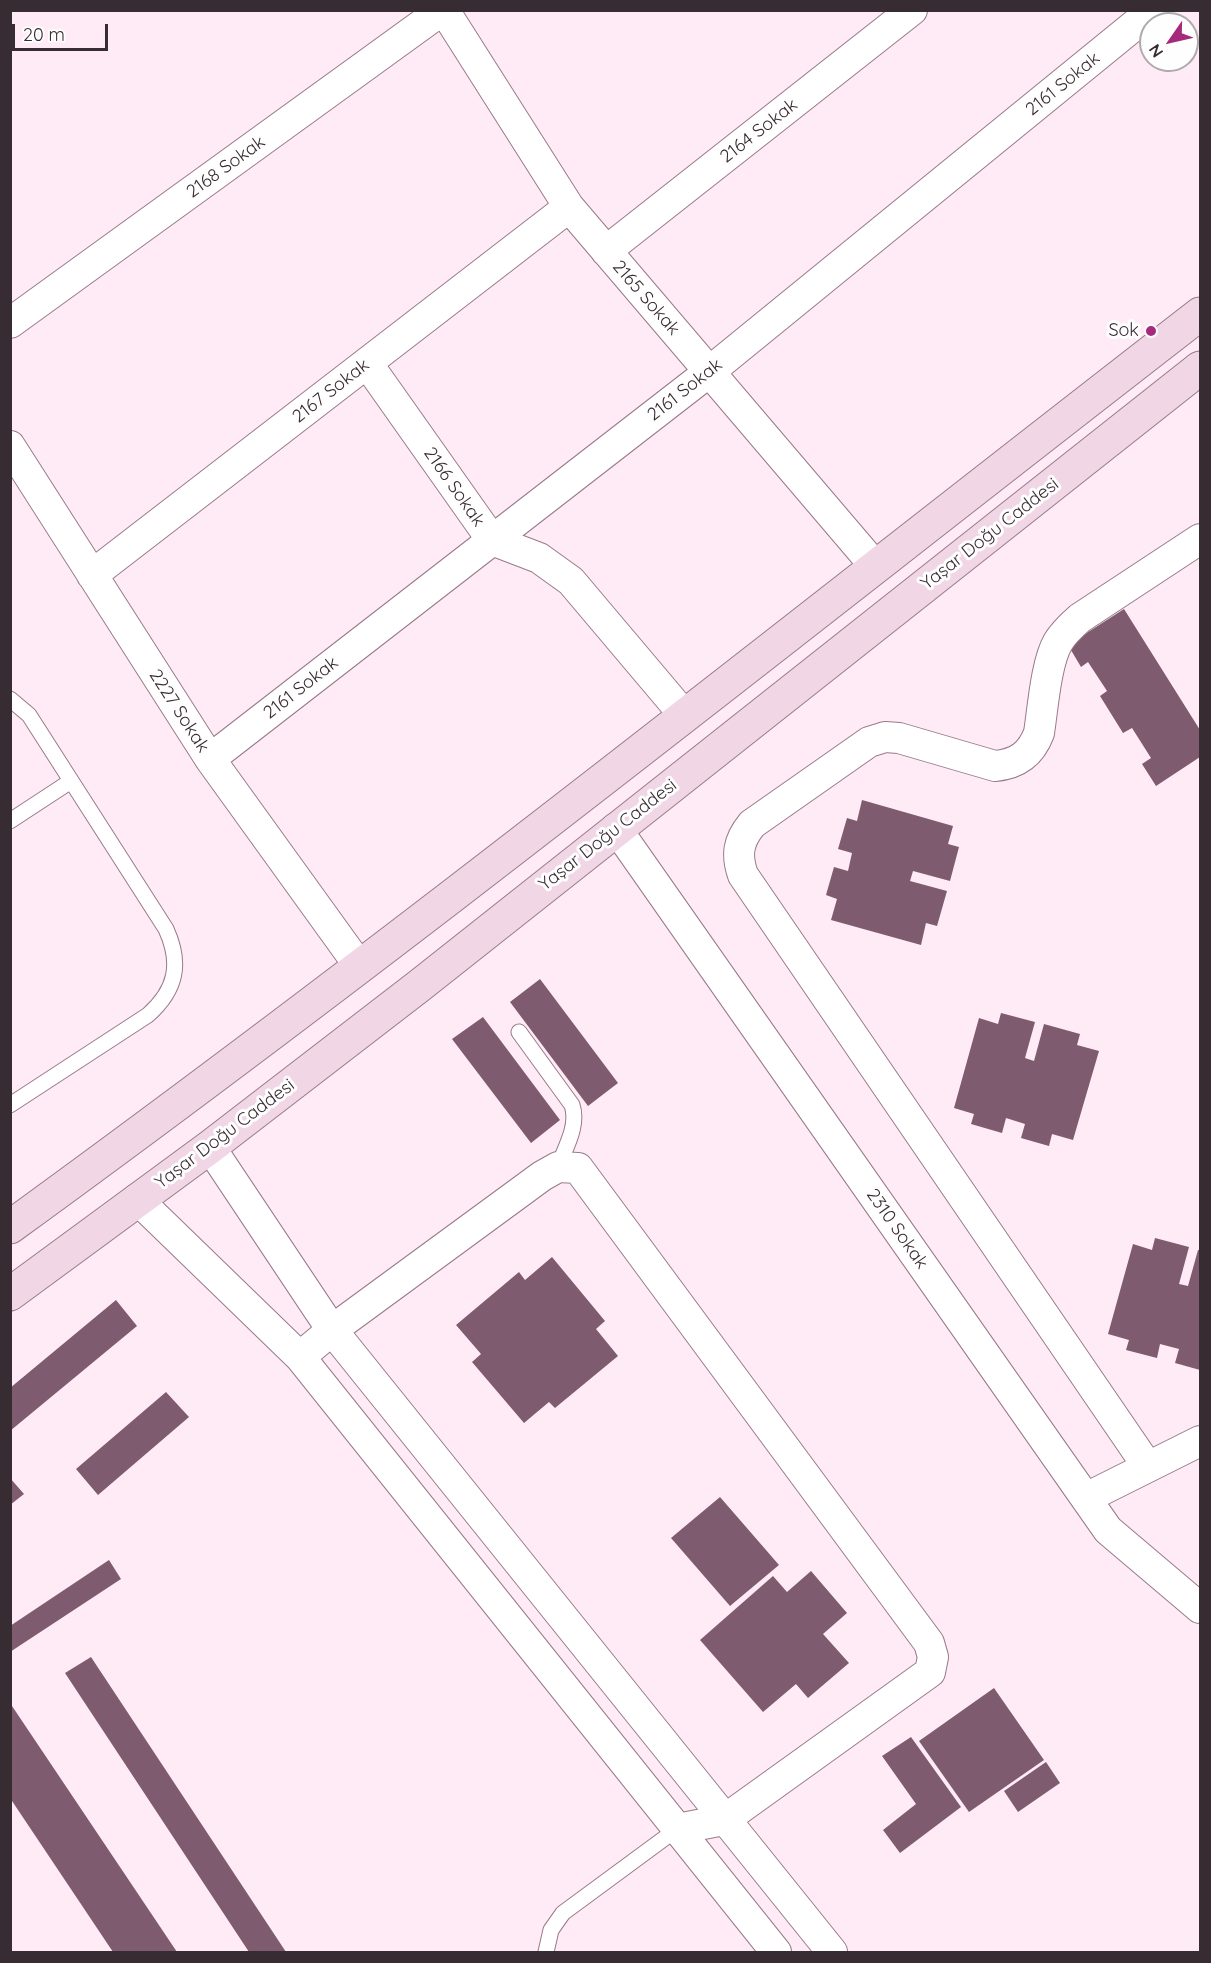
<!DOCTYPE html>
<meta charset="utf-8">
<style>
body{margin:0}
#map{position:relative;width:1211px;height:1963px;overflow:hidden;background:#ffebf5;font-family:Quicksand,sans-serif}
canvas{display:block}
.frame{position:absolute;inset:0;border:12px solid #382c33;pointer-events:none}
.north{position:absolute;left:1139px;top:12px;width:60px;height:60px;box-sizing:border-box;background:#fefefe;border:2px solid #afaaad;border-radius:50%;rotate:236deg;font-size:16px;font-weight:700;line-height:24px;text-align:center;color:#382c33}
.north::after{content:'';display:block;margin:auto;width:21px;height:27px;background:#a62a7c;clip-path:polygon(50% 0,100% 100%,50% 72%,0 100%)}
.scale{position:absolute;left:12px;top:24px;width:96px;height:27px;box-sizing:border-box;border:3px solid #382c33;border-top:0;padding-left:8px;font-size:18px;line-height:21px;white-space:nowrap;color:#382c33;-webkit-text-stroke:4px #fefefe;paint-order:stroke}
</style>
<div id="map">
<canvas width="1211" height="1963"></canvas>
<div class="frame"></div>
<div class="north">N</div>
<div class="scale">20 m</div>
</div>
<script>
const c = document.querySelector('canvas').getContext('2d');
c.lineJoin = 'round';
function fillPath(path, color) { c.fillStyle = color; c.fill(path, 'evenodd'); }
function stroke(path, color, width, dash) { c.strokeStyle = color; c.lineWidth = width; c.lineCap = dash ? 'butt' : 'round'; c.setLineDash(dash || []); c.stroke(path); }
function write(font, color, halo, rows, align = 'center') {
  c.font = font + ' Quicksand,sans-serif'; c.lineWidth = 6; c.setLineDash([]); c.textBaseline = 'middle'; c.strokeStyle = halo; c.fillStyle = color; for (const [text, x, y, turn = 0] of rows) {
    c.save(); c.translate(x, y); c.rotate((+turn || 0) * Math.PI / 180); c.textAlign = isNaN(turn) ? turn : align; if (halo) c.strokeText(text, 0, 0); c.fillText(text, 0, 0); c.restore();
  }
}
fillPath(new Path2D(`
 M 1124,609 L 1200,730 L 1200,757 L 1156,786 L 1142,764 L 1151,758 L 1132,728 L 1123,733 L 1100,696 L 1107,691 L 1088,662 L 1081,667 L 1068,645 Z
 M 862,800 L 953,826 L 948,844 L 959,847 L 950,881 L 913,871 L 910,881 L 947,891 L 937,926 L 926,923 L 921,945 L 831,920 L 837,899 L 826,895 L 834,867 L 848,871 L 852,853 L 838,849 L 847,818 L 857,821 Z
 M 540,979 L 618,1083 L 588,1106 L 510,1002 Z
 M 1001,1013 L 1035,1022 L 1025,1058 L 1034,1061 L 1044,1024 L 1080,1034 L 1077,1045 L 1099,1051 L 1073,1140 L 1052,1134 L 1049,1146 L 1021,1138 L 1025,1124 L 1006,1118 L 1002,1133 L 971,1124 L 974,1114 L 954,1108 L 979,1018 L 998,1024 Z
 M 483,1017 L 560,1120 L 531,1143 L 452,1039 Z
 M 1155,1238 L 1189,1247 L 1179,1284 L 1188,1286 L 1198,1250 L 1200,1250 L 1200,1370 L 1175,1363 L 1179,1349 L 1160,1344 L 1157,1358 L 1126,1350 L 1129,1340 L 1108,1334 L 1133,1244 L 1152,1250 Z
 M 552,1257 L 605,1321 L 596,1329 L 618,1356 L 555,1408 L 549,1402 L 524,1423 L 472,1362 L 481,1354 L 456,1325 L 519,1272 L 525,1280 Z
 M 116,1300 L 137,1326 L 10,1431 L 10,1388 Z
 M 166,1392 L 189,1417 L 98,1495 L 76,1469 Z
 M 10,1478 L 24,1494 L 10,1505 Z
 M 720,1497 L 779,1565 L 730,1606 L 671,1538 Z
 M 109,1560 L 121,1579 L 10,1652 L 10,1626 Z
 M 811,1571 L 847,1613 L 823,1634 L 849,1663 L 808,1698 L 796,1684 L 763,1712 L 700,1640 L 773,1576 L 787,1592 Z
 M 91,1657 L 286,1952 L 249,1952 L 65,1673 Z
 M 994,1688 L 1044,1760 L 969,1812 L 919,1741 Z
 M 10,1703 L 177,1952 L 113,1952 L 10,1798 Z
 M 911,1737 L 961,1807 L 900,1853 L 883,1830 L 916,1804 L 882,1756 Z
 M 1046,1762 L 1060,1783 L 1018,1812 L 1004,1791 Z`), '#7f5b6f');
const lane = new Path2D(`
 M 10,699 L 29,715 L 166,929 C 182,964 176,990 148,1015 L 10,1105
 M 10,821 L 71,781
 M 519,1032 L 572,1105 C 579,1126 565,1148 558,1167
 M 546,1952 L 551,1930 L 563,1913 L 677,1829`);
const street = new Path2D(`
 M 444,10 L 569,207 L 875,566
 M 606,251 L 912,10
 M 10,323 L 442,10
 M 367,363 L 492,540 L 539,558 L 571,581 L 685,716
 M 10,446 L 210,759 L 360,967
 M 92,575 L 569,207
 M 210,759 L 709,372 L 1153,10
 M 616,828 L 1108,1530 L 1200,1608
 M 210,1147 L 332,1330 L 832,1952
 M 137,1199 L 300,1357 L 776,1952
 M 300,1357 L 332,1330 L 542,1176 L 558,1167 L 578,1168 L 929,1643 L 933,1657 L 930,1672 L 724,1820 L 677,1829
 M 1148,1467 L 743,875 C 736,855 738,841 752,824 L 869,742 L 885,737 L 899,738 L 995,766 C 1018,764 1031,754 1039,733 C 1043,707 1046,663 1058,642 C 1064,632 1072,625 1080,618 L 1200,539
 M 1086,1498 L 1200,1441`);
const secondary = new Path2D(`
 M 10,1227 C 415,933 805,620 1200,314
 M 10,1294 L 210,1147 L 419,986 L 1200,368`);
stroke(lane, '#987a8a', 17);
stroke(street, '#987a8a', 32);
stroke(secondary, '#987a8a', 35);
stroke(lane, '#fff', 15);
stroke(street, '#fff', 30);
stroke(secondary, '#f1d6e6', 33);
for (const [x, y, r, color] of [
 [1151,331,6,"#a62a7c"]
]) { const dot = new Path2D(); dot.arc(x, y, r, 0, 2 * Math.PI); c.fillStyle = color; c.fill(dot); stroke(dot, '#fefefe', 2); }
write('18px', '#382c33', '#fefefe', [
 ["2161 Sokak",1063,84,-39],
 ["2164 Sokak",759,131,-38],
 ["2168 Sokak",226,167,-36],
 ["2165 Sokak",646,298,49],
 ["2161 Sokak",685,390,-38],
 ["2167 Sokak",331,391,-38],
 ["2166 Sokak",454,487,55],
 ["Yaşar Doğu Caddesi",990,534,-38],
 ["2161 Sokak",301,688,-38],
 ["2227 Sokak",179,711,57],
 ["Yaşar Doğu Caddesi",608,835,-38],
 ["Yaşar Doğu Caddesi",225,1134,-37],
 ["2310 Sokak",897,1229,55]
]);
write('18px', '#382c33', '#fefefe', [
 ["Sok",1139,331]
], 'right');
</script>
